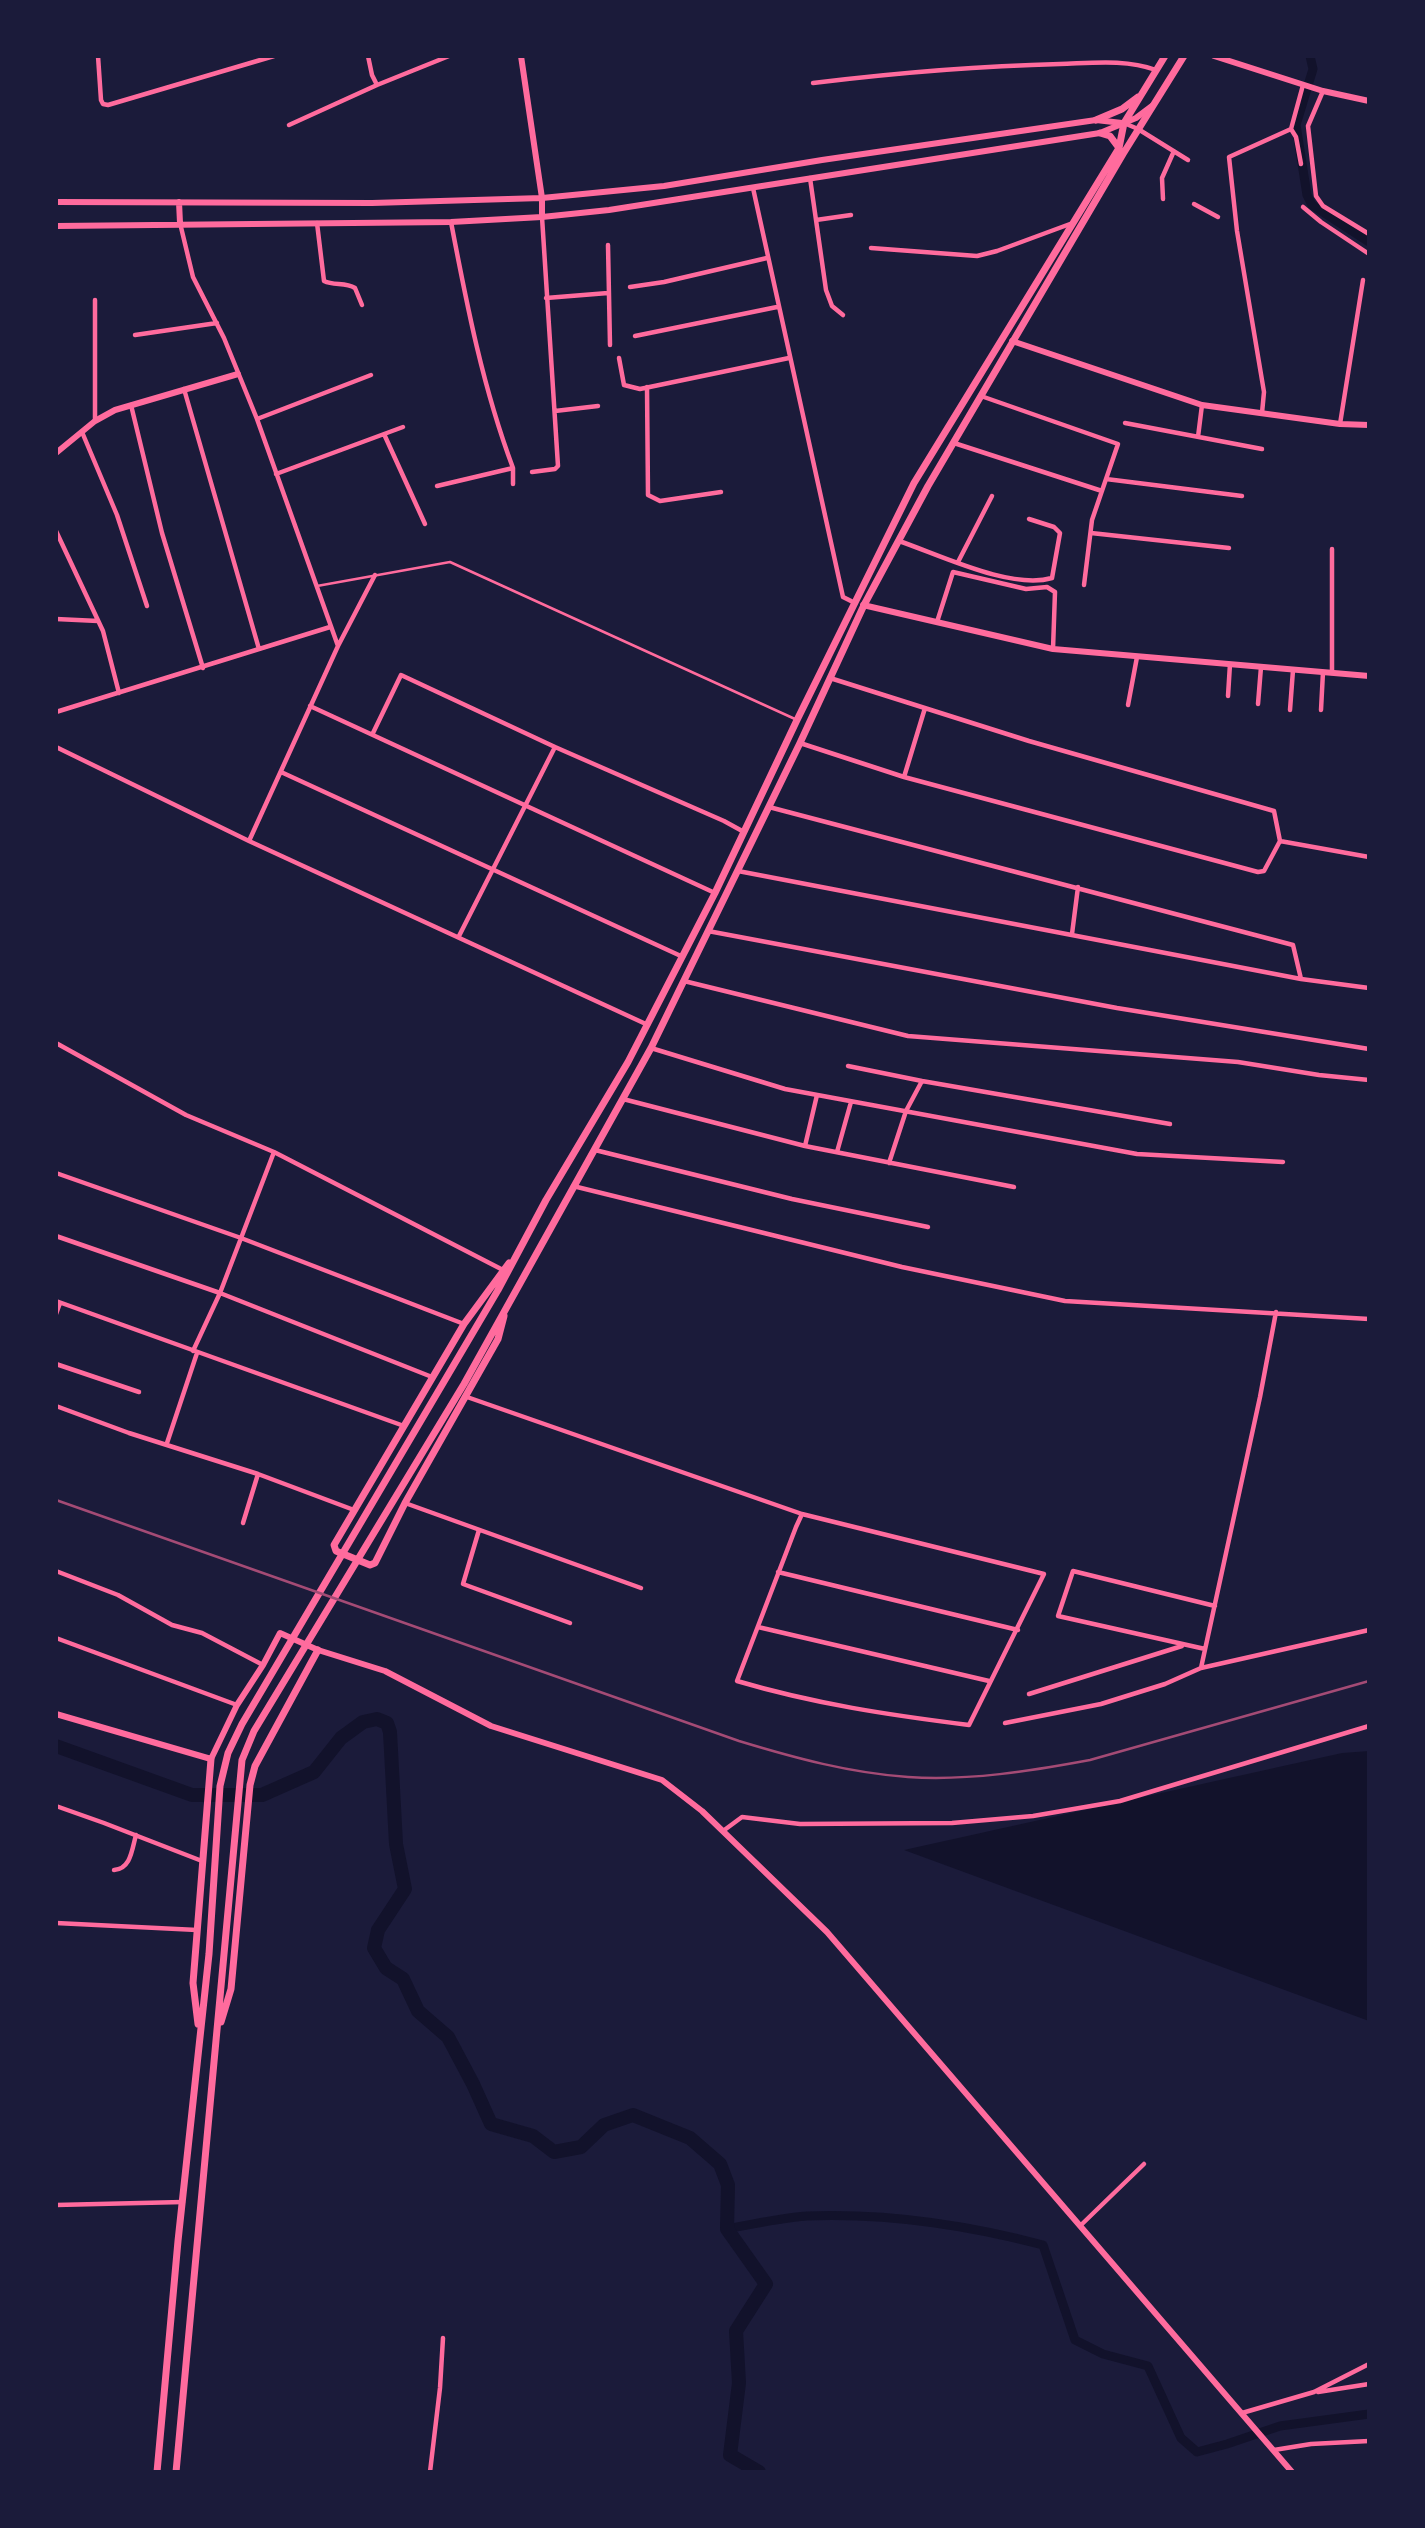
<!DOCTYPE html>
<style>
body{margin:0}
#map{position:relative;width:1425px;height:2528px;overflow:hidden;background:#1b1b3a;font-family:Ubuntu,sans-serif}
canvas{display:block}
.frame{position:absolute;inset:0;border:58px solid #1b1b3a;pointer-events:none}
</style>
<div id="map">
<canvas width="1425" height="2528"></canvas>
<div class="frame"></div>
</div>
<script>
const c = document.querySelector('canvas').getContext('2d');
c.lineJoin = 'round';
function fillPath(path, color) { c.fillStyle = color; c.fill(path, 'evenodd'); }
function stroke(path, color, width, dash) { c.strokeStyle = color; c.lineWidth = width; c.lineCap = dash ? 'butt' : 'round'; c.setLineDash(dash || []); c.stroke(path); }
fillPath(new Path2D(`
 M 1369,1751 L 1369,2021 L 904,1850 L 1342,1753 Z`), '#12122b');
stroke(new Path2D(`
 M 1310,56 L 1313,69 L 1296,125 L 1307,195 L 1312,205 L 1369,242
 M 727,2229 C 753,2224 780,2218 807,2216 C 886,2213 967,2225 1043,2245 L 1075,2340 L 1103,2354 L 1148,2366 L 1181,2438 L 1197,2452 L 1227,2444 L 1280,2426 L 1369,2414`), '#12122b', 9);
stroke(new Path2D(`
 M 56,1746 L 192,1795 L 262,1795 L 314,1772 L 341,1738 L 363,1722 L 377,1719 L 387,1723 L 390,1732 L 396,1844 L 405,1889 L 378,1930 L 374,1948 L 386,1968 L 403,1979 L 418,2011 L 448,2037 L 473,2084 L 491,2124 L 533,2136 L 554,2152 L 581,2147 L 604,2125 L 633,2115 L 690,2138 L 720,2164 L 728,2185 L 727,2229 L 766,2284 L 736,2331 L 739,2383 L 730,2455 L 759,2472`), '#12122b', 14);
stroke(new Path2D(`
 M 317,586 L 450,562 L 795,719`), '#ff6b9d', 2.5);
stroke(new Path2D(`
 M 98,56 L 101,100 L 103,104 L 108,105 L 274,56
 M 368,56 L 372,75 L 377,85
 M 813,83 C 895,73 977,66 1060,64 C 1093,63 1125,59 1156,70
 M 1323,91 L 1308,126 L 1316,196 L 1323,206 L 1369,234
 M 1124,123 L 1138,129 L 1188,160
 M 289,125 L 377,85 L 449,56
 M 1291,129 L 1296,137 L 1301,164
 M 810,178 L 826,290 L 832,306 L 843,315
 M 753,188 L 843,597 L 855,603
 M 1163,199 L 1162,178 L 1174,151
 M 1194,204 L 1218,217
 M 1303,207 L 1321,222 L 1369,254
 M 816,220 L 851,215
 M 180,223 L 193,277 L 224,338 L 257,419 L 338,646 L 249,841
 M 317,223 L 324,281 C 334,286 345,282 355,288 L 362,305
 M 608,245 L 610,345
 M 871,248 L 977,256 L 997,251 L 1070,224
 M 630,287 L 664,282 L 767,258
 M 546,298 L 608,293
 M 135,335 L 217,323
 M 635,336 L 777,307
 M 619,358 L 624,385 L 640,389 L 789,358
 M 647,387 L 648,495 L 660,501 L 721,492
 M 184,389 L 259,649
 M 981,396 L 1118,444 L 1092,520 L 1084,585
 M 131,405 L 162,533 L 203,668
 M 555,411 L 598,406
 M 1262,413 L 1264,392 L 1237,231 L 1229,157 L 1291,129 L 1303,85
 M 257,419 L 371,375
 M 95,421 L 95,300
 M 1125,423 L 1262,449
 M 1340,424 L 1363,280
 M 82,432 L 117,515 L 147,606
 M 384,434 L 425,524
 M 1198,437 L 1202,405
 M 954,443 L 1102,491
 M 532,472 L 555,469 L 558,466 L 542,217
 M 276,474 L 403,427
 M 1106,479 L 1242,496
 M 513,484 L 513,468
 M 437,486 L 513,468 C 483,388 467,306 451,222
 M 56,531 L 103,631 L 119,693
 M 1091,533 L 1229,548
 M 899,541 C 940,555 1011,590 1052,578 L 1060,533 L 1054,527 L 1029,519
 M 1332,549 L 1332,673
 M 958,562 L 992,496
 M 56,619 L 98,621
 M 937,622 L 953,572 L 1026,589 L 1047,587 L 1055,592 L 1053,649
 M 338,646 L 375,575
 M 830,678 L 1029,741 L 1274,811 L 1280,841
 M 1228,696 L 1230,664
 M 1258,704 L 1261,667
 M 1128,705 L 1137,657
 M 310,706 L 715,893
 M 1290,710 L 1293,670
 M 1321,710 L 1323,672
 M 56,712 L 330,627
 M 373,733 L 401,675 L 555,747 L 724,821 L 744,832
 M 800,743 L 904,777 L 1258,872 L 1264,871 L 1280,841
 M 56,747 L 249,841 L 648,1025
 M 281,772 L 683,957
 M 904,777 L 925,708
 M 769,807 L 1293,945 L 1301,979
 M 1280,841 L 1369,857
 M 738,871 L 1301,979 L 1369,988
 M 708,931 L 1117,1008 L 1369,1049
 M 1072,934 L 1078,887
 M 459,936 L 555,747
 M 684,981 L 908,1036 L 1238,1062 L 1319,1075 L 1369,1080
 M 56,1043 L 186,1115 L 274,1152 L 503,1270
 M 651,1048 L 785,1089 L 1137,1154 L 1283,1162
 M 848,1066 L 922,1081
 M 623,1099 L 805,1146 L 1014,1187
 M 805,1146 L 817,1095
 M 595,1150 L 792,1199 L 928,1227
 M 837,1152 L 851,1102
 M 889,1163 L 906,1111 L 922,1081 L 1170,1124
 M 56,1173 L 241,1238 L 464,1324
 M 573,1186 L 902,1267 L 1065,1301 L 1369,1319
 M 56,1236 L 220,1293 L 432,1377
 M 56,1301 L 404,1426
 M 56,1314 L 60,1303
 M 193,1351 L 220,1293 L 274,1152
 M 56,1364 L 139,1392
 M 467,1397 L 802,1514 L 1044,1574 L 969,1725 C 889,1715 815,1704 737,1681 L 796,1527 L 802,1514
 M 56,1406 L 129,1433 L 258,1474 L 354,1510
 M 167,1443 L 197,1353
 M 405,1503 L 641,1588
 M 243,1523 L 258,1474
 M 479,1530 L 463,1584 L 570,1623
 M 56,1571 L 118,1595 L 172,1625 L 202,1633 L 263,1665
 M 778,1572 L 1018,1630
 M 758,1627 L 989,1681
 M 56,1638 L 237,1705
 M 1205,1649 L 1058,1616 L 1073,1571 L 1215,1606
 M 1201,1668 L 1260,1397 L 1276,1312
 M 1029,1694 L 1182,1646
 M 1005,1723 L 1101,1704 L 1165,1684 L 1201,1668 L 1369,1630
 M 56,1806 L 104,1823 L 202,1861
 M 723,1831 L 742,1817 L 800,1824 L 952,1823 L 1033,1816 L 1120,1801 L 1369,1726
 M 114,1870 C 131,1869 132,1849 136,1835
 M 56,1923 L 197,1930
 M 56,2205 L 183,2202
 M 1080,2226 L 1144,2164
 M 1318,2392 L 1369,2384
 M 1242,2413 L 1314,2392 L 1369,2364
 M 1274,2450 L 1311,2444 L 1369,2441
 M 430,2472 L 440,2388 L 443,2338`), '#ff6b9d', 4.5);
stroke(new Path2D(`
 M 521,56 L 542,198
 M 1214,56 L 1323,91 L 1369,101
 M 1012,341 L 1202,405 L 1340,424 L 1369,425
 M 56,453 L 95,421 L 115,410 L 238,374
 M 863,605 L 1053,649 L 1369,676
 M 56,1714 L 211,1759 L 237,1705 L 263,1665 L 280,1633 L 318,1650 L 385,1671 L 491,1726 L 662,1780 L 702,1811 L 827,1932 L 1292,2472`), '#ff6b9d', 6);
stroke(new Path2D(`
 M 542,198 L 542,217
 M 56,202 L 372,203 L 542,198 L 664,186 L 822,160 L 1096,120 L 1122,123
 M 179,202 L 180,223
 M 56,226 L 451,222 L 542,217 L 609,210 L 1100,133 L 1136,118 L 1152,106`), '#ff6b9d', 6);
stroke(new Path2D(`
 M 1096,120 L 1122,109 L 1138,97
 M 1100,133 L 1110,136 L 1119,148
 M 504,1316 L 498,1339 L 405,1503 L 375,1563 L 370,1565 L 336,1551 L 334,1545 L 464,1324 L 509,1263
 M 221,2022 L 231,1989 L 250,1785 L 255,1766 L 318,1650
 M 198,2024 L 193,1983 L 211,1759
 M 157,2472 L 178,2241 L 209,1954 L 220,1786 L 228,1753 L 242,1724 L 498,1290 L 546,1200 L 628,1062 L 715,893 L 797,720 L 914,483 L 1119,148 L 1124,123 L 1165,56
 M 176,2472 L 242,1760 L 254,1731 L 464,1384 L 651,1048 L 800,743 L 864,605 L 928,486 L 1123,154 L 1184,56`), '#ff6b9d', 7);
stroke(new Path2D(`
 M 56,1500 L 739,1741 C 795,1758 850,1773 908,1777 C 969,1781 1031,1771 1090,1760 L 1369,1681`), '#a44b75', 2.5);
</script>
